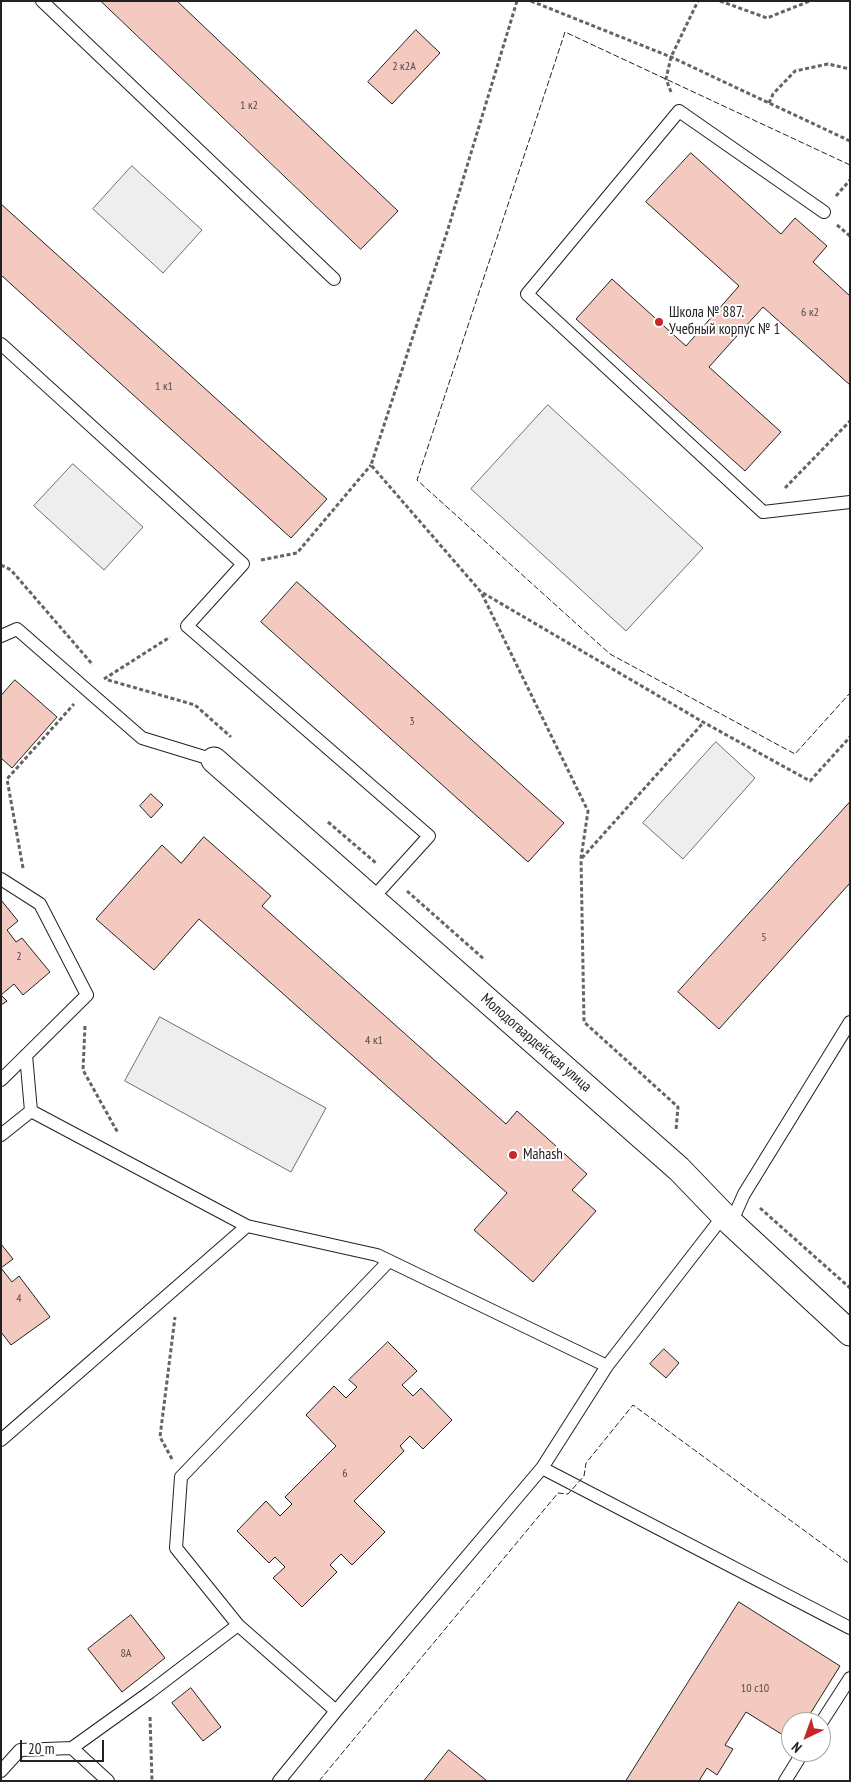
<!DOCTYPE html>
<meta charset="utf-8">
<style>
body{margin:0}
#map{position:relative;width:851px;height:1782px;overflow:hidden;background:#fff;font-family:"PT Sans Narrow",sans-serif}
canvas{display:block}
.frame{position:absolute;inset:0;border:2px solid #222;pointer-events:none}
.north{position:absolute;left:781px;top:1712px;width:50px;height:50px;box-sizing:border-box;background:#fff;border:1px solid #a7a7a7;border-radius:50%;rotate:222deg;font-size:14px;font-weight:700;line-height:20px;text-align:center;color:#222}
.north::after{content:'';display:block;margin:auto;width:18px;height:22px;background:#c62828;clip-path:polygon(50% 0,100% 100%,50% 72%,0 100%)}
.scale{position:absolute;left:20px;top:1740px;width:84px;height:22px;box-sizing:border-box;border:2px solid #222;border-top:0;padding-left:6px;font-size:15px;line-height:18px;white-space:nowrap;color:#222;-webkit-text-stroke:4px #fff;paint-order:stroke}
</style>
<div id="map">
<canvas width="851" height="1782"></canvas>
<div class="frame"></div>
<div class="north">N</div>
<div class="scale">20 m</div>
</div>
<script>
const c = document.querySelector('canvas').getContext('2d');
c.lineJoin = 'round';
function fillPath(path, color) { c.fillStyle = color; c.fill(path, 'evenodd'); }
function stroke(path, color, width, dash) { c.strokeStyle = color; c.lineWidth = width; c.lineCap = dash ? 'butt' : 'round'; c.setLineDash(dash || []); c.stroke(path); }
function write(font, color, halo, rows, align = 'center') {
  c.font = font + ' "PT Sans Narrow",sans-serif'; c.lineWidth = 4; c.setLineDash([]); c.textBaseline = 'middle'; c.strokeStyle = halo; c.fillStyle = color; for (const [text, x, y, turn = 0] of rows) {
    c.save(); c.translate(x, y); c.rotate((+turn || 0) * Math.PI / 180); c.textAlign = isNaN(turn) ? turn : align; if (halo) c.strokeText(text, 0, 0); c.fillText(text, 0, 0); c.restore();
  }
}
const green = new Path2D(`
 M 132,166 L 202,230 L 163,273 L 93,209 Z
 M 548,405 L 703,548 L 626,631 L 471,489 Z
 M 73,464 L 143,527 L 104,570 L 34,506 Z
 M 716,742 L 755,778 L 683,859 L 643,823 Z
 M 160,1017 L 326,1108 L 291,1172 L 125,1081 Z`);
fillPath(green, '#eee');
stroke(green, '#6f6f6f', 1);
const building = new Path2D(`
 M 101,1 L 177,1 L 398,211 L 361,249 Z
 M 416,30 L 440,53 L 392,104 L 368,82 Z
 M 691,153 L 781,234 L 795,218 L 827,246 L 813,262 L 850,296 L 850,385 L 763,307 L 709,367 L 781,432 L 745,471 L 576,319 L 612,279 L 686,346 L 739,286 L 646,202 Z
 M 1,204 L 327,499 L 291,538 L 1,275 Z
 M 297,582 L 564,823 L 528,862 L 261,622 Z
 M 15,680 L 57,717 L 12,768 L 1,758 L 1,696 Z
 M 151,794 L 163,805 L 151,818 L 140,806 Z
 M 850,802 L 850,883 L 719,1029 L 678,992 Z
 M 204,837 L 271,896 L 262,906 L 506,1124 L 517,1111 L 587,1174 L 572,1190 L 596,1211 L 533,1282 L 474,1230 L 507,1193 L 199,919 L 154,970 L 96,919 L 162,845 L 181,863 Z
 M 1,900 L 18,921 L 7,930 L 16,942 L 22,938 L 50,972 L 23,995 L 14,984 L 1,995 L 7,1001 L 1,1005 Z
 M 1,1244 L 13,1259 L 1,1268 Z
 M 1,1268 L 12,1282 L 19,1276 L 50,1317 L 11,1345 L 1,1332 Z
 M 388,1342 L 417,1371 L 402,1385 L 413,1396 L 421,1388 L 452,1420 L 423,1449 L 410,1436 L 400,1446 L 404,1451 L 354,1501 L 385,1532 L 352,1565 L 341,1554 L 330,1565 L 337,1572 L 302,1607 L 273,1578 L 285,1567 L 275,1557 L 269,1563 L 237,1531 L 266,1501 L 280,1516 L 292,1504 L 285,1497 L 336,1446 L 306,1415 L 334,1386 L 346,1398 L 357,1387 L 349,1380 Z
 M 664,1349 L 679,1363 L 666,1378 L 650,1364 Z
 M 739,1602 L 840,1666 L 805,1722 L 791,1722 L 791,1740 L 746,1712 L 725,1745 L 733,1749 L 717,1775 L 707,1768 L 699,1781 L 626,1781 Z
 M 131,1615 L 165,1658 L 122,1692 L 88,1649 Z
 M 191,1688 L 221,1727 L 203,1741 L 172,1703 Z
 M 449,1750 L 487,1781 L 424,1781 Z`);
fillPath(building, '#f3c9c0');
stroke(building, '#222', 1);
const lane = new Path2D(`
 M 42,1 L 334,279
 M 824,212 L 679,111 L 527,294 L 763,512 L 850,502
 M 1,344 L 243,564 L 187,626 L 429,836 L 372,899
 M 1,636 L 17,629 L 142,738 L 214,760
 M 1,879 L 40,904 L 87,995 L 1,1080
 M 26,1055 L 31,1111 L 247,1226 L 377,1255 L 607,1366
 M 1,1135 L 31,1111
 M 731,1223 L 744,1194 L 850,1022
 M 1,1440 L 247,1226
 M 542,1468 L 850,1628
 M 336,1711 L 238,1625 L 176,1548 L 181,1477 L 389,1261
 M 821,1723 L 850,1678
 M 72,1748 L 150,1692 L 238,1625
 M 1,1771 L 20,1750 L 72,1748 L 108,1781
 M 279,1781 L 336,1711 L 542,1468 L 607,1366 L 724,1215
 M 785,1781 L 803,1752`);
const street = new Path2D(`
 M 214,760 L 679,1169 L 731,1223 L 850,1333`);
stroke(lane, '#222', 14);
stroke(street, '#222', 27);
stroke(new Path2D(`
 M 517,1 L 448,229 L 371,465 L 481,592 L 588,811 L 581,858 L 584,1022 L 678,1107 L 676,1130
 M 531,1 L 671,57 L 850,141
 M 720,1 L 767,18 L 810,1
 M 671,92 L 666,79 L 671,57 L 698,1
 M 769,103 L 773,94 L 795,71 L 828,64 L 850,69
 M 836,196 L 850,180
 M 837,225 L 850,236
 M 785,488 L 850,421
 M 261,560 L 297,553 L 371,465
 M 1,565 L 11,570 L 93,665
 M 483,593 L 703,722 L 810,781 L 850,737
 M 104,679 L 170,637
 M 108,680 L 195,705 L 231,737
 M 328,822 L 376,863
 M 582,858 L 703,723
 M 23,868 L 7,779 L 74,704
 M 407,891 L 485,960
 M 85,1026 L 83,1070 L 118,1133
 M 760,1208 L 850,1288
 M 172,1459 L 160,1437 L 175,1317
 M 150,1717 L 152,1781`), '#646464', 3, [4, 2.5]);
stroke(lane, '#fff', 12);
stroke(street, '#fff', 25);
stroke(new Path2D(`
 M 850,165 L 565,32 L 417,480 L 610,654 L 795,754 L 850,693
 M 319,1781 L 558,1493 L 568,1494 L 584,1476 L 586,1463 L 633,1405 L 850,1564`), '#222', 1, [6, 2.5]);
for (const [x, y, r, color] of [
 [659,322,5,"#c62828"],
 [513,1155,5,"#c62828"]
]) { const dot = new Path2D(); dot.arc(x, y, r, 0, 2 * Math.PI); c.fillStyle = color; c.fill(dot); stroke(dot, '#fff', 2); }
write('12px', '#564c4a', null, [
 ["2 к2А",404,67],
 ["1 к2",249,106],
 ["6 к2",810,313],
 ["1 к1",164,387],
 ["3",412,722],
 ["5",764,938],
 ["2",19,957],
 ["4 к1",374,1041],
 ["4",19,1299],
 ["6",345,1474],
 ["8А",126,1654],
 ["10 с10",755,1689]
]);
write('15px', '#222', '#fff', [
 ["Школа № 887.",669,313],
 ["Учебный корпус № 1",669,330],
 ["Mahash",523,1155]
], 'left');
write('15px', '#222', '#fff', [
 ["Молодогвардейская улица",536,1043,41]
]);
</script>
